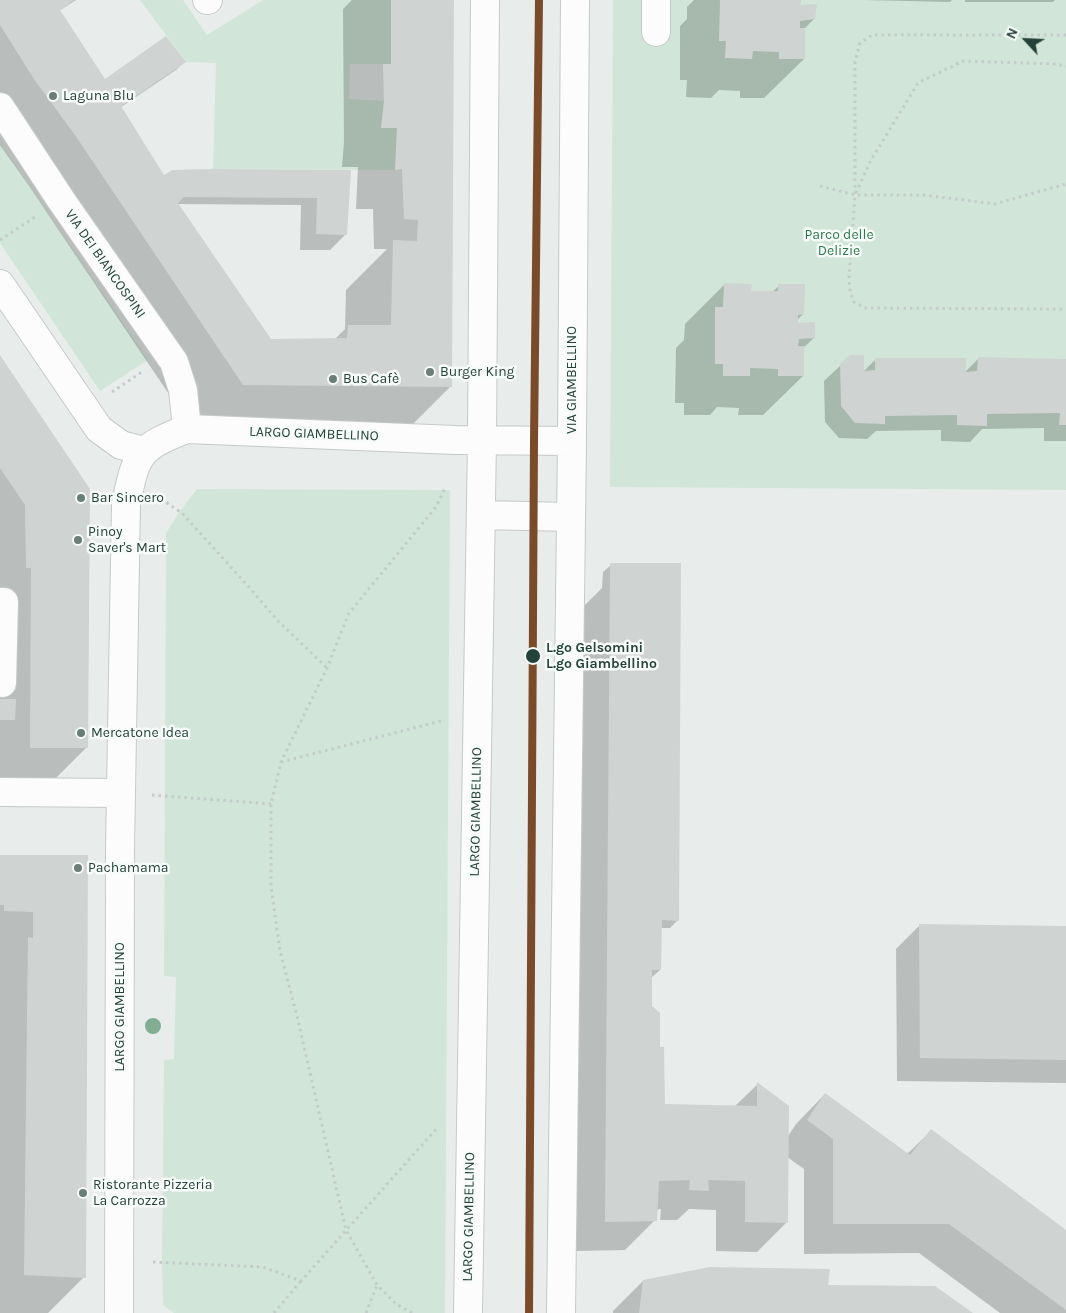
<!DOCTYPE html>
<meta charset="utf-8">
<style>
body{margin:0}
#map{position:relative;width:1066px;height:1313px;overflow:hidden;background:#e8edeb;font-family:Karla,sans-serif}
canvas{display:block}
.north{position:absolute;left:1001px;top:15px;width:50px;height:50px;-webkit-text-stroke:4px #f7fbf9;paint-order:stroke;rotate:295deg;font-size:14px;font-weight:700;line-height:20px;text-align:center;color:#24423a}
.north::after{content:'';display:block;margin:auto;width:18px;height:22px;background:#24423a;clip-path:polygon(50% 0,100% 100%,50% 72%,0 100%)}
</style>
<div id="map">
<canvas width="1066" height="1313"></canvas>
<div class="north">N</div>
</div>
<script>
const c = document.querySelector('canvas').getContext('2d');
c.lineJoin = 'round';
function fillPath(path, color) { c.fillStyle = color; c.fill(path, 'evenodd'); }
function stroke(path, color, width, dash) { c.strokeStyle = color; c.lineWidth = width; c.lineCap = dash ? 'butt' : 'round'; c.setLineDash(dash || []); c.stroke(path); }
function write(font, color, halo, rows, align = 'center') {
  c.font = font + ' Karla,sans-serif'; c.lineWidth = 5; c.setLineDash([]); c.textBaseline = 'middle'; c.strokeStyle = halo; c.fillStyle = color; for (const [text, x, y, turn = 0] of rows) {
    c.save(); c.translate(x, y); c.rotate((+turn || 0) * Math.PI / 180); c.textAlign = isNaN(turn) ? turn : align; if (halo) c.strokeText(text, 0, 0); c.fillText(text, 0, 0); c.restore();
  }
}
fillPath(new Path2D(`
 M 140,0 L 183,0 L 207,35 L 263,0 L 391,0 L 391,64 L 350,64 L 349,99 L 384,101 L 381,128 L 397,128 L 395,170 L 213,169 L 216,63 L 186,62 Z
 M 613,0 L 1066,0 L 1066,490 L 610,487 Z
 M 0,143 L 148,360 L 100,391 L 0,243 Z
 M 197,489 L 450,490 L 445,1313 L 174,1313 L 163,1305 L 162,1263 L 164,1060 L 174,1059 L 176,977 L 164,976 L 166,533 L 180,511 Z`), '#d1e6d8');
fillPath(new Path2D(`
 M 0,0 L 76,0 L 59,11 L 104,80 L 184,62 L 176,70 L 121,107 L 163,175 L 349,171 L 346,234 L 330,250 L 300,250 L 301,205 L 176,204 L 270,340 L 335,339 L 345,329 L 346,290 L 387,249 L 374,249 L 373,209 L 356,209 L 358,167 L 342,167 L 344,142 L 343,9 L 352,0 L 453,0 L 451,386 L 403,434 L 195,433 L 29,186 L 0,145 Z
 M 694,0 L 801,0 L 799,6 L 814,19 L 804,29 L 804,59 L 764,98 L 740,98 L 740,91 L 719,90 L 711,98 L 686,97 L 687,80 L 680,80 L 680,26 L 687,19 L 687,7 Z
 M 863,0 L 952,0 L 950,2 Z
 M 965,0 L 1055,0 L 1053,2 L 965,2 Z
 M 725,284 L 750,292 L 772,292 L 779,286 L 803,314 L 797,320 L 797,324 L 814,338 L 803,348 L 803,376 L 763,415 L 738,415 L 739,408 L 717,407 L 710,415 L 684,415 L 684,403 L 675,403 L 676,348 L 684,340 L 685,324 Z
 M 0,358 L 86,748 L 38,796 L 0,796 Z
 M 876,359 L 965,372 L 978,359 L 1066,360 L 1066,441 L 1044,441 L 1044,428 L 982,429 L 970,442 L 941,441 L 941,430 L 876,431 L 867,439 L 839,438 L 825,422 L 824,381 L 841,365 L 863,372 Z
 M 611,565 L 678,920 L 670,928 L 660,928 L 660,970 L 651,978 L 650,1007 L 659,1048 L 663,1106 L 735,1106 L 758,1084 L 788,1136 L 796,1124 L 825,1094 L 907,1154 L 931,1131 L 1066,1231 L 1066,1313 L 1000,1313 L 919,1253 L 804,1254 L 804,1169 L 787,1157 L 787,1222 L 757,1252 L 716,1251 L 716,1210 L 689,1209 L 677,1220 L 660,1220 L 661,1209 L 656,1210 L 655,1220 L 625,1250 L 576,1251 L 580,610 L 602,588 L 603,572 Z
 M 0,856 L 86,856 L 84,1277 L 48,1313 L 0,1313 Z
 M 919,926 L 1066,927 L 1066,1083 L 897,1081 L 896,949 Z
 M 643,1281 L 827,1286 L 971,1313 L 613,1313 L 613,1311 Z`), '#0003');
fillPath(new Path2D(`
 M 0,0 L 74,0 L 60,10 L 105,79 L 166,36 L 186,62 L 121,106 L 164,175 L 172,170 L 213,169 L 351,170 L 347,235 L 316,234 L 317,198 L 184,197 L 178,203 L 271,339 L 347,338 L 348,325 L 391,325 L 393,240 L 417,241 L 418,220 L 404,219 L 402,169 L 395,170 L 397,128 L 381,128 L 384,101 L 383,64 L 391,64 L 391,0 L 454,0 L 452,387 L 243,385 L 77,138 L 34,79 L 0,25 Z
 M 720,0 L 801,0 L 800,5 L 817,4 L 815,19 L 800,21 L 800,28 L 805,28 L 805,59 L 779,59 L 779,52 L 753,51 L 752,59 L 725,58 L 726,41 L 719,41 Z
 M 724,283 L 752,284 L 751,291 L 778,291 L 778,284 L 805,284 L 804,314 L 798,315 L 798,323 L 815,322 L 815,338 L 799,339 L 798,346 L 804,346 L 804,376 L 778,376 L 778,369 L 750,368 L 750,376 L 723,376 L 723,364 L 715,364 L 715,307 L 723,307 Z
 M 0,355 L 90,489 L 88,748 L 30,748 L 31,568 L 26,568 L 25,505 L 0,468 Z
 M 850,355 L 864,355 L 864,371 L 875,370 L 875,358 L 966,358 L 966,372 L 977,371 L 978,357 L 1066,359 L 1066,425 L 1059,425 L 1060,413 L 987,414 L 987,426 L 957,425 L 957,415 L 885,416 L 885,424 L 855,423 L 841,406 L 840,364 Z
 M 610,563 L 681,563 L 679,921 L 662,920 L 661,970 L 652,970 L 652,1006 L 660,1013 L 660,1047 L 664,1047 L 665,1104 L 757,1106 L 757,1082 L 789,1106 L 788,1223 L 745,1222 L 745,1181 L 708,1180 L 709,1191 L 689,1190 L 690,1180 L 659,1181 L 657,1221 L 605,1222 Z
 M 0,699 L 16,699 L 15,720 L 0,720 Z
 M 0,855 L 88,855 L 86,1278 L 24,1275 L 28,937 L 33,938 L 33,912 L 4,911 L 4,905 L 0,905 Z
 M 919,924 L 1066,926 L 1066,1060 L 920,1058 Z
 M 825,1093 L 910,1155 L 931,1129 L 1066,1230 L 1066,1310 L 949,1224 L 833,1224 L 833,1139 L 807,1120 Z
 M 710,1267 L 830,1269 L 828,1285 L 935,1286 L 973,1313 L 639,1313 L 643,1280 Z`), '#cfd4d2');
const minor = new Path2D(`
 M 207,0 L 208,0
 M 656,32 L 656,0
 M 0,107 L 61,200 L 174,362 L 183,390 L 187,429
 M 0,284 L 99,429 L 121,445 L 144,451
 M 481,515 L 570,517
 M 0,602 L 4,602 L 2,683
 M 0,792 L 120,793
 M 119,1313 L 120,849 L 126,504 C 136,454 139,447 187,429 L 455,440 L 572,441
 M 468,1313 L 482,440 L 485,0
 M 561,1313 L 572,441 L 575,0`);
stroke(minor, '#c5cac8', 30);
stroke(new Path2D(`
 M 1066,35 L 872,35 L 860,43 L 855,62 L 855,195 L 849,278 L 850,291 L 854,302 L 865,308 L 1066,309
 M 820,186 L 855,195 L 924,195 L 995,204 L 1066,184
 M 856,193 L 870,162 L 918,83 L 963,61 L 1056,64 L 1066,66
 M 0,240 L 35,217
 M 112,392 L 142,372
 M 161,499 L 182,513 L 247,585 L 278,621 L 327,668
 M 281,762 L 445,720
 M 152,795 L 271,804
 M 153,1262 L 263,1267 L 301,1281 L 438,1127
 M 274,1313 L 301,1281
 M 366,1313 L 377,1285
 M 412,1313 L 396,1304 L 377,1285 L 346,1230 L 297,1016 L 280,951 L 271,886 L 271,804 L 281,762 L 327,668 L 349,613 L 436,507 L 446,486`), '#c3ccca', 3, [2.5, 4]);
stroke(minor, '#fcfcfc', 28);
stroke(new Path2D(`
 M 529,1313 L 534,441 L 539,0`), '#7a4b2a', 8);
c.fillStyle = '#81ae93';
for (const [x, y] of [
 [153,1026]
]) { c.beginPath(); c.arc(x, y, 8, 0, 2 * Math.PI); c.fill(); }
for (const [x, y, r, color] of [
 [53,96,5,"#697e78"],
 [430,372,5,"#697e78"],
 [333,379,5,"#697e78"],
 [81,498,5,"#697e78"],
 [78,540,5,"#697e78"],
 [533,656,8,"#24423a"],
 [81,733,5,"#697e78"],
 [78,868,5,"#697e78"],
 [83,1193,5,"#697e78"]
]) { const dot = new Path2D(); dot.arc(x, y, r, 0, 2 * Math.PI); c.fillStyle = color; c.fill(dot); stroke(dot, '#f7fbf9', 2); }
write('14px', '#24423a', '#f7fbf9', [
 ["Laguna Blu",63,96],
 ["Burger King",440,372],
 ["Bus Cafè",343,379],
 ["Bar Sincero",91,498],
 ["Pinoy",88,532],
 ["Saver's Mart",88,548],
 ["Mercatone Idea",91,733],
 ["Pachamama",88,868],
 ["Ristorante Pizzeria",93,1185],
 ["La Carrozza",93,1201]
], 'left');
write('14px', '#2d7a4b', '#f7fbf9', [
 ["Parco delle",839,235],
 ["Delizie",839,251]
]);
write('14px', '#24423a', '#f7fbf9', [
 ["VIA DEI BIANCOSPINI",105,264,55],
 ["VIA GIAMBELLINO",572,380,-90],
 ["LARGO GIAMBELLINO",314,434,2],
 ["LARGO GIAMBELLINO",476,812,-89],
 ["LARGO GIAMBELLINO",120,1007,-90],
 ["LARGO GIAMBELLINO",469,1217,-89]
]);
write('bold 14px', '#24423a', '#f7fbf9', [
 ["L.go Gelsomini",546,648],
 ["L.go Giambellino",546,664]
], 'left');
</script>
